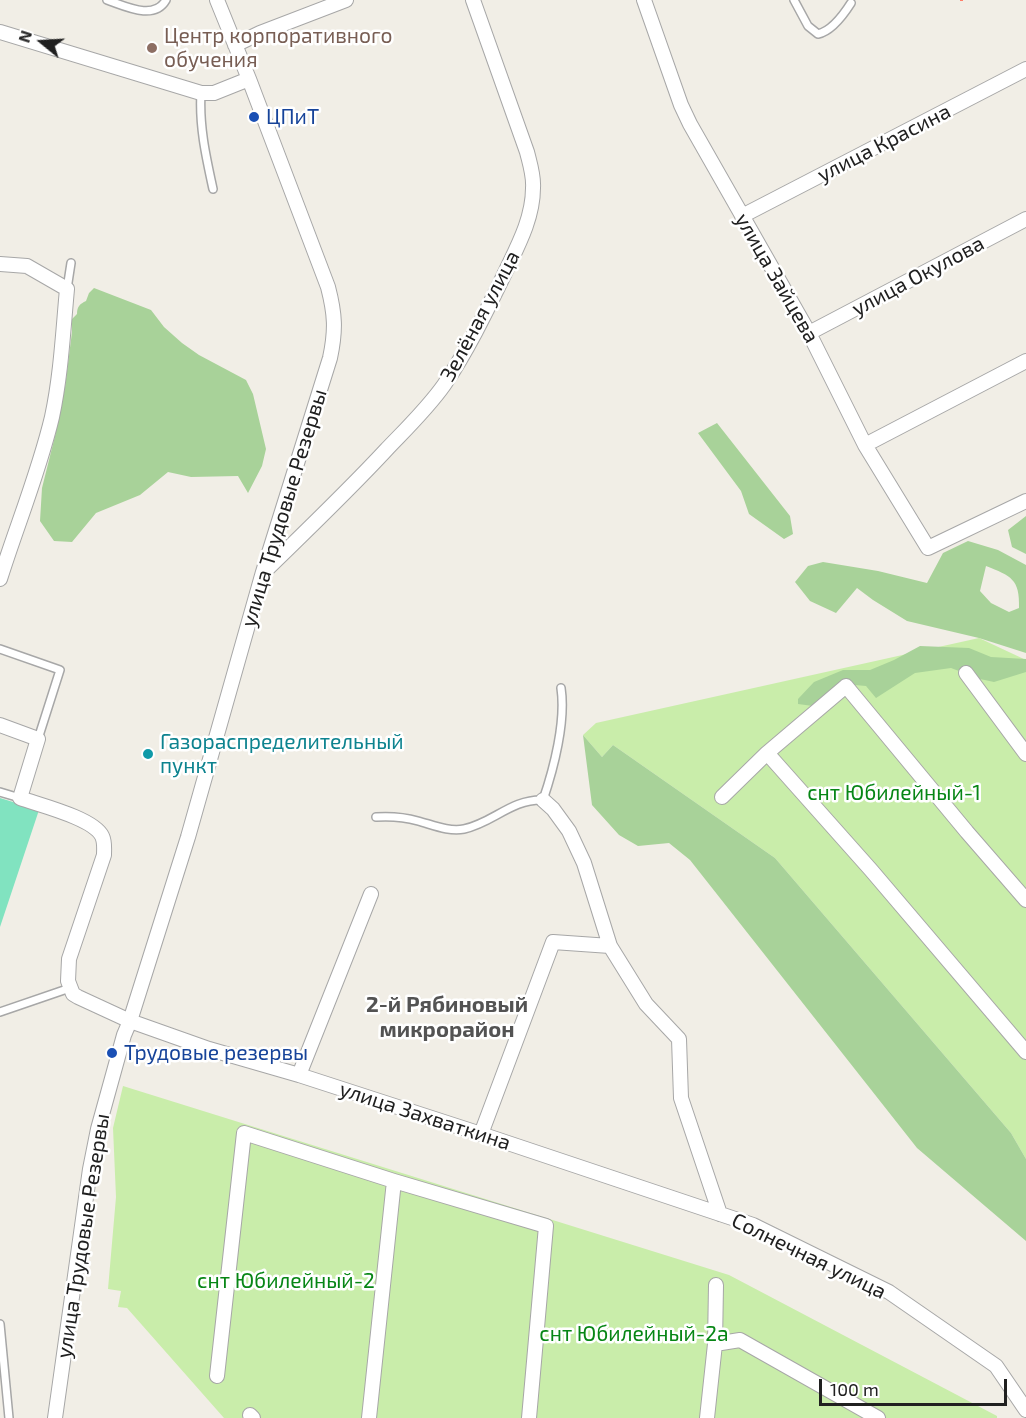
<!DOCTYPE html>
<meta charset="utf-8">
<style>
body{margin:0}
#map{position:relative;width:1026px;height:1418px;overflow:hidden;background:#f1eee6;font-family:"Exo 2",sans-serif}
canvas{display:block}
.north{position:absolute;left:12px;top:12px;width:60px;height:60px;-webkit-text-stroke:4px #fff;paint-order:stroke;rotate:288deg;font-size:16px;font-weight:700;line-height:24px;text-align:center;color:#202020}
.north::after{content:'';display:block;margin:auto;width:21px;height:27px;background:#202020;clip-path:polygon(50% 0,100% 100%,50% 72%,0 100%)}
.scale{position:absolute;left:819px;top:1379px;width:188px;height:27px;box-sizing:border-box;border:3px solid #202020;border-top:0;padding-left:8px;font-size:18px;line-height:21px;white-space:nowrap;color:#202020;-webkit-text-stroke:4px #fff;paint-order:stroke}
</style>
<div id="map">
<canvas width="1026" height="1418"></canvas>
<div class="north">N</div>
<div class="scale">100 m</div>
</div>
<script>
const c = document.querySelector('canvas').getContext('2d');
c.lineJoin = 'round';
function fillPath(path, color) { c.fillStyle = color; c.fill(path, 'evenodd'); }
function stroke(path, color, width, dash) { c.strokeStyle = color; c.lineWidth = width; c.lineCap = dash ? 'butt' : 'round'; c.setLineDash(dash || []); c.stroke(path); }
function write(font, color, halo, rows, align = 'center') {
  c.font = font + ' "Exo 2",sans-serif'; c.lineWidth = 5; c.setLineDash([]); c.textBaseline = 'middle'; c.strokeStyle = halo; c.fillStyle = color; for (const [text, x, y, turn = 0] of rows) {
    c.save(); c.translate(x, y); c.rotate((+turn || 0) * Math.PI / 180); c.textAlign = isNaN(turn) ? turn : align; if (halo) c.strokeText(text, 0, 0); c.fillText(text, 0, 0); c.restore();
  }
}
fillPath(new Path2D(`
 M 979,638 L 1026,660 L 1026,1159 L 1011,1133 L 775,858 L 613,745 L 602,757 L 583,735 L 596,723 Z
 M 123,1086 L 729,1275 L 997,1416 L 997,1418 L 224,1418 L 127,1308 L 118,1307 L 121,1291 L 108,1289 L 116,1197 L 113,1128 Z`), '#c9edaa');
fillPath(new Path2D(`
 M 94,288 L 151,310 L 164,327 L 182,343 L 199,355 L 246,380 L 253,394 L 266,449 L 262,466 L 248,493 L 238,476 L 191,477 L 168,472 L 140,495 L 96,513 L 72,542 L 54,541 L 40,521 L 42,488 L 55,436 L 65,387 L 72,332 L 72,319 L 77,314 C 77,306 80,304 86,301 L 89,293 Z
 M 717,423 L 790,516 L 793,534 L 784,539 L 749,514 L 741,491 L 698,433 Z
 M 1026,516 L 1026,554 L 1012,547 L 1008,530 Z
 M 968,541 L 998,550 L 1026,565 L 1026,653 L 979,638 L 907,621 L 873,600 L 857,588 L 836,613 L 810,601 L 795,582 L 808,566 L 823,562 L 878,571 L 927,583 L 943,553 ZM 986,566 C 1011,576 1020,579 1019,608 L 1009,612 L 991,603 L 980,591 Z
 M 920,646 L 969,648 L 991,657 L 1026,659 L 1026,672 L 994,682 L 980,679 L 951,668 L 915,673 L 876,698 L 866,686 L 855,685 L 828,693 L 813,706 L 798,704 L 798,699 L 814,682 L 843,670 L 870,670 L 894,660 Z
 M 583,735 L 602,757 L 613,745 L 775,858 L 1011,1133 L 1026,1159 L 1026,1241 L 917,1148 L 690,860 L 669,843 L 638,846 L 619,835 L 592,805 Z`), '#a8d299');
fillPath(new Path2D(`
 M 0,798 L 39,810 L 0,927 Z`), '#81e3c0');
const lane = new Path2D(`
 M 107,0 C 125,6 154,21 166,0
 M 794,0 L 808,26 L 818,34 C 832,31 844,14 851,3
 M 201,93 C 199,126 206,157 213,189
 M 67,289 L 71,263
 M 0,649 L 60,670 L 38,739
 M 0,792 L 20,798
 M 376,817 C 391,816 404,817 418,821 C 433,825 449,832 464,829 C 493,823 511,799 543,800 C 554,768 566,721 561,688
 M 0,1012 L 70,988
 M 0,1324 L 9,1418`);
const street = new Path2D(`
 M 644,0 L 681,105 L 690,124 L 809,333 L 865,445 L 928,548 L 1026,501
 M 0,32 L 201,93 L 214,93 L 249,79
 M 235,45 L 260,33 L 346,0
 M 742,216 L 1026,69
 M 0,264 L 27,266 L 67,289 C 63,332 61,375 52,417 C 39,472 17,525 0,579
 M 809,333 L 1026,219
 M 865,445 L 1026,361
 M 264,572 C 305,532 347,492 386,450 C 406,429 427,409 444,385 C 467,351 485,314 503,277 C 516,249 533,220 533,188 C 534,176 530,164 527,152 L 473,0
 M 966,673 L 1026,754
 M 0,725 L 38,739 L 20,798 C 39,805 93,818 102,836 C 105,842 104,849 104,855 L 69,959 L 68,981 L 73,994 L 78,997 L 130,1021 L 209,1049 L 299,1075 L 481,1134 L 753,1225 L 889,1292 L 996,1366 L 1026,1410
 M 722,797 L 767,753
 M 543,800 L 553,809 L 569,831 L 584,863 L 610,946 L 646,1004 L 679,1039 L 681,1098 L 720,1214
 M 1026,900 L 967,832 L 846,686 L 767,753 L 871,870 L 1026,1052
 M 299,1075 L 371,894
 M 481,1134 L 553,942 L 610,946
 M 715,1344 L 740,1340 L 878,1418
 M 217,1376 L 244,1133 L 394,1181 L 546,1226 L 529,1418
 M 250,1415 L 253,1418
 M 55,1418 L 90,1169 L 98,1129 L 124,1035 L 130,1021 L 188,837 L 263,572 L 330,358 C 336,330 335,314 328,287 L 249,79 L 217,0
 M 369,1418 L 394,1181
 M 707,1418 L 715,1344 L 716,1285`);
stroke(lane, '#a7a7a7', 10);
stroke(street, '#a7a7a7', 16);
stroke(new Path2D(`
 M 960,0 L 963,0`), '#ff7e69', 2, [3, 3]);
stroke(lane, '#fff', 7);
stroke(street, '#fff', 14);
for (const [x, y, r, color] of [
 [152,48,6,"#8d6e63"],
 [254,117,6,"#1a4fb4"],
 [148,754,6,"#0f9aa8"],
 [112,1053,6,"#1a4fb4"]
]) { const dot = new Path2D(); dot.arc(x, y, r, 0, 2 * Math.PI); c.fillStyle = color; c.fill(dot); stroke(dot, '#fff', 2); }
write('21px', '#785e54', '#fff', [
 ["Центр корпоративного",164,36],
 ["обучения",164,60]
], 'left');
write('21px', '#164399', '#fff', [
 ["ЦПиТ",266,117],
 ["Трудовые резервы",124,1053]
], 'left');
write('21px', '#202020', '#fff', [
 ["улица Красина",884,143,-27],
 ["улица Окулова",918,276,-28],
 ["улица Зайцева",777,278,60],
 ["Зелёная улица",480,316,-62],
 ["улица Трудовые Резервы",284,508,-73],
 ["улица Захваткина",425,1116,18],
 ["улица Трудовые Резервы",83,1236,-81],
 ["Солнечная улица",809,1256,26]
]);
write('21px', '#0d838f', '#fff', [
 ["Газораспределительный",160,742],
 ["пункт",160,766]
], 'left');
write('21px', '#078615', '#fff', [
 ["снт Юбилейный-1",894,793],
 ["снт Юбилейный-2",286,1281],
 ["снт Юбилейный-2а",634,1334]
]);
write('bold 22px', '#535353', '#fff', [
 ["2-й Рябиновый",447,1005],
 ["микрорайон",447,1030]
]);
</script>
